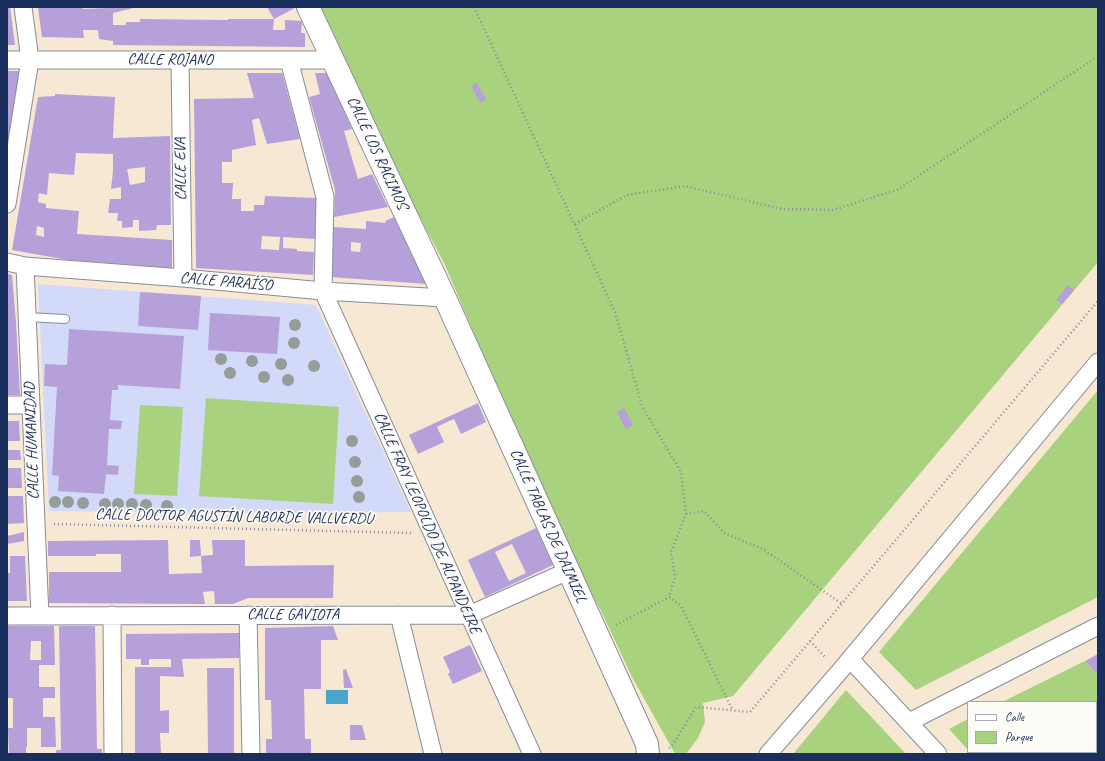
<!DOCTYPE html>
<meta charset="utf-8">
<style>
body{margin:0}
#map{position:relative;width:1105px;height:761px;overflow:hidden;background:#f7e8d4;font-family:Caveat,sans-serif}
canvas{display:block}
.frame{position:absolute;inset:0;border:8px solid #1b2f5e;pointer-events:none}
.legend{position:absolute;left:967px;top:701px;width:130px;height:52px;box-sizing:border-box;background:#fdfcf7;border:1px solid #a3aaba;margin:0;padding:5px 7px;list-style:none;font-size:12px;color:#1b2f5e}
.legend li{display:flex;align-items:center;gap:8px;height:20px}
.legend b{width:20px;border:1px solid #a3aaba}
</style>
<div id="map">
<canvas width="1105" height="761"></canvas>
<div class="frame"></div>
<ul class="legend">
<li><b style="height:5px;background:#fff"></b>Calle</li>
<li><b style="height:11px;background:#a8d27d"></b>Parque</li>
</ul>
</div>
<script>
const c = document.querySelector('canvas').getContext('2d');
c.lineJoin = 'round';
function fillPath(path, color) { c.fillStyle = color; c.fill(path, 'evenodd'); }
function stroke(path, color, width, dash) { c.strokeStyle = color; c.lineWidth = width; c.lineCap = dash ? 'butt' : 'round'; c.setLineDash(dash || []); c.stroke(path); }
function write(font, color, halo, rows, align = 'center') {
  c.font = font + ' Caveat,sans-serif'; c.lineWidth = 3.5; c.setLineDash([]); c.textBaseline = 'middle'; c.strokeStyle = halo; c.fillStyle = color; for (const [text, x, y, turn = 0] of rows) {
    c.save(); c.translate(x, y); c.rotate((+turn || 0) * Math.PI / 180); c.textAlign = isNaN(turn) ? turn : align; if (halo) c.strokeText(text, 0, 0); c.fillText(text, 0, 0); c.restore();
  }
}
fillPath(new Path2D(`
 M 38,284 L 316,305 L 411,512 L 216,513 L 49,511 Z`), '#d2d9f9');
fillPath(new Path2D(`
 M 320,7 L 1098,7 L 1098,262 L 733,696 L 703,703 L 705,722 L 698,738 L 686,754 L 676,754 L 674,752 L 632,677 L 602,613 L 576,564 L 507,412 L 445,265 L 404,187 Z
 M 1098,390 L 1098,597 L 916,690 L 879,652 Z
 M 206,398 L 339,407 L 333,504 L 199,496 Z
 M 140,405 L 183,407 L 177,496 L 134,494 Z
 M 1085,661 L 1098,675 L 1098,754 L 972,754 L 970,752 L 1096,752 L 1096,702 L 1002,702 Z
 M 846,690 L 906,754 L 793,754 Z
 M 968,719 L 968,750 L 949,729 Z`), '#a8d27d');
fillPath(new Path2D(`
 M 326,690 L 348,690 L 348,704 L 326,704 Z`), '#4aa6c9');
fillPath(new Path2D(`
 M 7,7 L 10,7 L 15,45 L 7,45 Z
 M 45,7 L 83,7 L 83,9 L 137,7 L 113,13 L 113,25 L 126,25 L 126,22 L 140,22 L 140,19 L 228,20 L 228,19 L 274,19 L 273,30 L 285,30 L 285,20 L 302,21 L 301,33 L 305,33 L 305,47 L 113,45 L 113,41 L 99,39 L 98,30 L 83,30 L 84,38 L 42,37 L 38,8 Z
 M 267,7 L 294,7 L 295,8 L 274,19 Z
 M 7,71 L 20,71 L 8,142 L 7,142 Z
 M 247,73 L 282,73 L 300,139 L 267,144 L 259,118 L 252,120 L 256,145 L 232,150 L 232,162 L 222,162 L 222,183 L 233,183 L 232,199 L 241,199 L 241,211 L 254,211 L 254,205 L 264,205 L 265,196 L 317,198 L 315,239 L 283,237 L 283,248 L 297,249 L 297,251 L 314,252 L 313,275 L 196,268 L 194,99 L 254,98 ZM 262,236 L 280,237 L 279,250 L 261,249 Z
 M 315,73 L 327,73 L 352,129 L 344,131 L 358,179 L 372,174 L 388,207 L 334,217 L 335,190 L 309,97 L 320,94 Z
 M 477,83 L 486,100 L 480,103 L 471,86 Z
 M 55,94 L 115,97 L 113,138 L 170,136 L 171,225 L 157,225 L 156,230 L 139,231 L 139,220 L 133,220 L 133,227 L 122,228 L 122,221 L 117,221 L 118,213 L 108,213 L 110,199 L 121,199 L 121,187 L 111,189 L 113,171 L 113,154 L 76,153 L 74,175 L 49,173 L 47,195 L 39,193 L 38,202 L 46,204 L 46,208 L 79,211 L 77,234 L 172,240 L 172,268 L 68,260 L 12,250 L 38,97 L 55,96 ZM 145,167 L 145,182 L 130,185 L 127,169 ZM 37,226 L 44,228 L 44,237 L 36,235 Z
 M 394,217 L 427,284 L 330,277 L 333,227 L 366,229 L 366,221 L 386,223 L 385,221 ZM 351,242 L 361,243 L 360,252 L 351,251 Z
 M 7,274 L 12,275 L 16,323 L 20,395 L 7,395 Z
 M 1068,285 L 1074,290 L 1062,304 L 1056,300 Z
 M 140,292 L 201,296 L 198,330 L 138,326 Z
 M 210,313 L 280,317 L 277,354 L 208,350 Z
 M 69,329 L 184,336 L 180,389 L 118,385 L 118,390 L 112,390 L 110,420 L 122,421 L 121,429 L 109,429 L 107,465 L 119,466 L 118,475 L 106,474 L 104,494 L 58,491 L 59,476 L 52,475 L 57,387 L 44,386 L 45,364 L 67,365 Z
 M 478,403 L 486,422 L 461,434 L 454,419 L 445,423 L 437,427 L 444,442 L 418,454 L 409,435 Z
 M 624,408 L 633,425 L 626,429 L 617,412 Z
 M 7,421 L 19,421 L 20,441 L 7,441 Z
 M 7,450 L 20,450 L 21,460 L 7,460 Z
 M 7,468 L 21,468 L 22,488 L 7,488 Z
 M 7,496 L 23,496 L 24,523 L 7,524 Z
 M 536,528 L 553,565 L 485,597 L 468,560 ZM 512,544 L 526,573 L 509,581 L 495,552 Z
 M 24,532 L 24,541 L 7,544 L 7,536 Z
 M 168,540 L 169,574 L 202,573 L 201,556 L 213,555 L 212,540 L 245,540 L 245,566 L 334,565 L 333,598 L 248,598 L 233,604 L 215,604 L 214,591 L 203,592 L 205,604 L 49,603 L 49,572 L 121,572 L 121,554 L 96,554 L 96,556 L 48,556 L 48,541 Z
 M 190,540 L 200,540 L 201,556 L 190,557 Z
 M 10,556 L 25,556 L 27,601 L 7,601 L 7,573 L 10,573 Z
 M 7,626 L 54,626 L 55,665 L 39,665 L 39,687 L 55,687 L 55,698 L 43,698 L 43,717 L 55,717 L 56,747 L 41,747 L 41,728 L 27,728 L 27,747 L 26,747 L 26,754 L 9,754 L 8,728 L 13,728 L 13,698 L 8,698 ZM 31,641 L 41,641 L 41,660 L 30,660 Z
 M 59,626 L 95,626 L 97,749 L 102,749 L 102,754 L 56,754 L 56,750 L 61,750 Z
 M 333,626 L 338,640 L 321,640 L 321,689 L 304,689 L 305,739 L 311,739 L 311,754 L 266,754 L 266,739 L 272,739 L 271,700 L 265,700 L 265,628 Z
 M 239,633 L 239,658 L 182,659 L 184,677 L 160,676 L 160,711 L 169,710 L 169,733 L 160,733 L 161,754 L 135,754 L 135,667 L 171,667 L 171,659 L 149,659 L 149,665 L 141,665 L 141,659 L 126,659 L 126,634 Z
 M 470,645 L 482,671 L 453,684 L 448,674 L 450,672 L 443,657 Z
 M 1098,654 L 1098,675 L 1085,661 Z
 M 207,668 L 234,668 L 234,754 L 208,754 Z
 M 346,669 L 353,688 L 344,688 L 343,670 Z
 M 350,725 L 362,725 L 366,740 L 350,740 Z`), '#b6a0d9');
const lane = new Path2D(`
 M 27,317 L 65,319`);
const street = new Path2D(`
 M 7,60 L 333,60
 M 180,60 L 183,278
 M 289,60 L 325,197 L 323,291 L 532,754
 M 7,204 L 30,60 L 23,7
 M 7,262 L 25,266 L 183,278 L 323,291 L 445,298
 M 25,266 L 40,616
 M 7,405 L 31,405
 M 112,615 L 113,754
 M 248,615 L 251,754
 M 399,615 L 433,754
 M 7,616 L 469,615 L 568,571
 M 850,659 L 938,754
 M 909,722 L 1098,626
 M 768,754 L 840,671 L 1098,362`);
const secondary = new Path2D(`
 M 308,7 L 445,298 L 647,744 L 648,754`);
stroke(lane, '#898c99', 10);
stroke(street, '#898c99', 19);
stroke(secondary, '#898c99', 24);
stroke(new Path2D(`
 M 474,7 L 615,312 L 642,406 L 681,472 L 686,514 L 671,552 L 675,577 L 669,597 L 681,606 L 733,711
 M 575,224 L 627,195 L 685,186 L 782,209 L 833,210 L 899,189 L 1098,56
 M 686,514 L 704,511 L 724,533 L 763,549 L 842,604
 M 54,524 L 411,533
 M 616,625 L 669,597
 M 810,641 L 826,658
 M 669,748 L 672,746 L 696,707 L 750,712 L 1098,301`), '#898c99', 2.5, [1, 3]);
stroke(lane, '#fff', 8);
stroke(street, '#fff', 17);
stroke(secondary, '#fff', 22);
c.fillStyle = '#959d98';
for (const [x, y] of [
 [295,325],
 [294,343],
 [221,359],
 [252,361],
 [281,364],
 [314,366],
 [230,373],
 [264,377],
 [288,380],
 [352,441],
 [355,462],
 [357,481],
 [359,497],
 [55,502],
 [68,502],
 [83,503],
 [105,504],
 [118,504],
 [132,504],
 [146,505],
 [167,506]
]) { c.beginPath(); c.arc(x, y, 6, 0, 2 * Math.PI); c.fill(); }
write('16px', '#1b2f5e', '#fdfcf7', [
 ["CALLE ROJANO",170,60],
 ["CALLE LOS RACIMOS",377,153,65],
 ["CALLE EVA",181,169,-91],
 ["CALLE PARAÍSO",226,282,5],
 ["CALLE HUMANIDAD",32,441,-92],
 ["CALLE DOCTOR AGUSTÍN LABORDE VALLVERDU",234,517,1],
 ["CALLE FRAY LEOPOLDO DE ALPANDEIRE",427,523,66],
 ["CALLE TABLAS DE DAIMIEL",548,526,66],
 ["CALLE GAVIOTA",293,615]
]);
</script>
